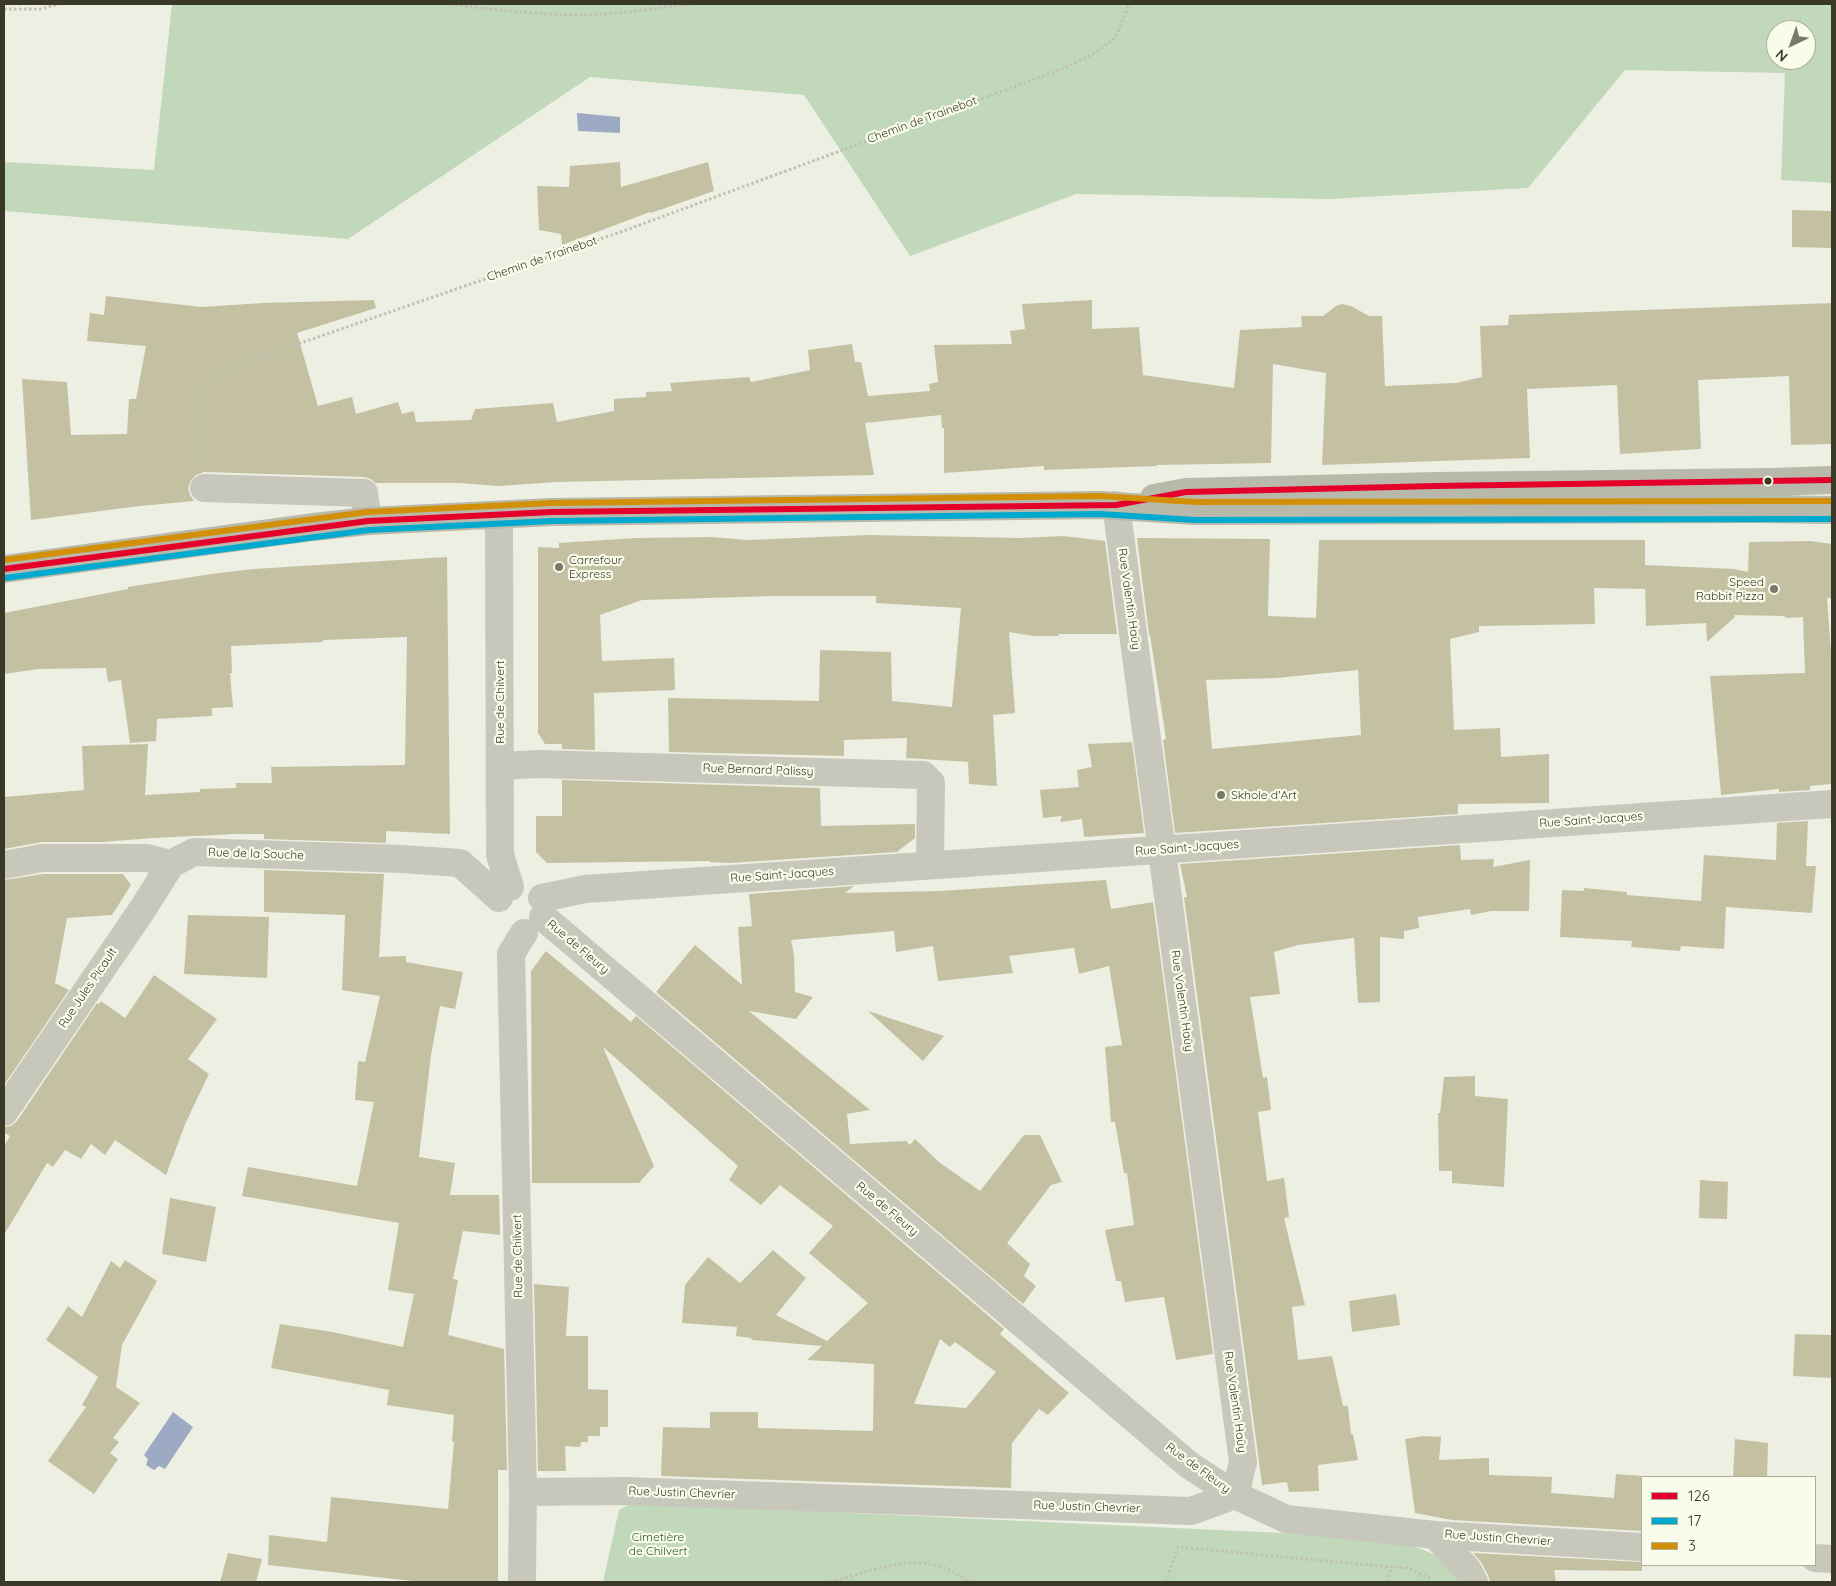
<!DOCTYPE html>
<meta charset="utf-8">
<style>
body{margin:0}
#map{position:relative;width:1836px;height:1586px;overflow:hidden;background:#eeefe3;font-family:Quicksand,sans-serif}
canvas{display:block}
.frame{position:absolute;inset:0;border:5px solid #3a3928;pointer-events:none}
.legend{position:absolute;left:1641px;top:1476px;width:175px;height:90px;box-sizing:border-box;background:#f9fcea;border:1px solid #adae9c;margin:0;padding:6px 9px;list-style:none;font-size:15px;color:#3a3928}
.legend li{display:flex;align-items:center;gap:10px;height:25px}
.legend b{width:25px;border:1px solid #adae9c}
.north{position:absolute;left:1766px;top:20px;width:50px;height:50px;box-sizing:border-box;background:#f9fcea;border:1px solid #adae9c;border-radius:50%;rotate:222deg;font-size:14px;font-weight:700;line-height:20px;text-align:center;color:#3a3928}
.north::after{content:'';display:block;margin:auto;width:18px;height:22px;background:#797969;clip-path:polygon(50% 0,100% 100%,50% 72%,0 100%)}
</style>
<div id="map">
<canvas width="1836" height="1586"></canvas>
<div class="frame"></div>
<ul class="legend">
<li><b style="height:6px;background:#e4002b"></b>126</li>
<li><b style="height:6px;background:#00a9ce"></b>17</li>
<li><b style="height:6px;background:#d19008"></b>3</li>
</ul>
<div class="north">N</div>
</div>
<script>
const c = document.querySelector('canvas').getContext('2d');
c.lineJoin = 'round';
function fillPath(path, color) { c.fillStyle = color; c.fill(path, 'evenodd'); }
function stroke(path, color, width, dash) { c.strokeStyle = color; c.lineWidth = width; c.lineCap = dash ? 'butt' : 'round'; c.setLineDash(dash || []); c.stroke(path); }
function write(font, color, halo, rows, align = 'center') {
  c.font = font + ' Quicksand,sans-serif'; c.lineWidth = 4.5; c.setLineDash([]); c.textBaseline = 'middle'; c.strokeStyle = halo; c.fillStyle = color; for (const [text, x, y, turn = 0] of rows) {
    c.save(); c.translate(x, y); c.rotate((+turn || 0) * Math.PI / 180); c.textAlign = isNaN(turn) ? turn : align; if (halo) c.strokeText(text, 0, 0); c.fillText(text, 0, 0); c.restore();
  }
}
fillPath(new Path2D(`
 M 172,4 L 1832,4 L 1832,183 L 1781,180 L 1785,73 L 1625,70 L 1528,188 L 1329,199 L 1076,194 L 910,256 L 804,95 L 590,77 L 348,239 L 4,211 L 4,162 L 154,170 ZM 1776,30 L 1806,30 L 1806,60 L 1776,60 Z
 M 632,1503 L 1305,1534 C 1343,1538 1413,1537 1443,1560 C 1449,1565 1455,1575 1458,1582 L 603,1582 L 619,1510 Z`), '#c1d8bb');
fillPath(new Path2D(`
 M 577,113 L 620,117 L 620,133 L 578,131 Z
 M 173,1412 L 193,1427 L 165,1469 L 159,1466 L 154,1470 L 146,1465 L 148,1459 L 144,1455 Z`), '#9caac3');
fillPath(new Path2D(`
 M 620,162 L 621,187 L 708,162 L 714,191 L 651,213 L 650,212 L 562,245 L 561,234 L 539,230 L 537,186 L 569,187 L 570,166 Z
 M 1792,210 L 1832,211 L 1832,248 L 1792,247 Z
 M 106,296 L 201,307 L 263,303 L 374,300 L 376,308 L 297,333 L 318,406 L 352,397 L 356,414 L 398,402 L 402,414 L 414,411 L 416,422 L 471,420 L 475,409 L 553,403 L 557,422 L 614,411 L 614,399 L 646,397 L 646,392 L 672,391 L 670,383 L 749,377 L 751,382 L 810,370 L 808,350 L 852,344 L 855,362 L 861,362 L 868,396 L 930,391 L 929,384 L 938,382 L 934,345 L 1012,344 L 1010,331 L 1025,329 L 1022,304 L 1092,300 L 1092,329 L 1139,327 L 1143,375 L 1234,388 L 1240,330 L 1302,327 L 1301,316 L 1323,316 L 1336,306 L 1342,304 L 1351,306 L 1369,316 L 1382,316 L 1385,386 L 1456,383 L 1482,377 L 1480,326 L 1508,325 L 1509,315 L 1832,303 L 1832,444 L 1791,445 L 1789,376 L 1698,380 L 1701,449 L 1620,454 L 1617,385 L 1527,389 L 1530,458 L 1322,465 L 1326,373 L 1273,364 L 1271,463 L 1157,465 L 1157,466 L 1044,470 L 1044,466 L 944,473 L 944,428 L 942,428 L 941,415 L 865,423 L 874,475 L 557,482 L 498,486 L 460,483 L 375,483 L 371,479 L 364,477 L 204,472 L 196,475 L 191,480 L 188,488 L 190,495 L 194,501 L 140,506 L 31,520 L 22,379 L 67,382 L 71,435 L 127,434 L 129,399 L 136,399 L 146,346 L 87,341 L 90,313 L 104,315 Z
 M 869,535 L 1021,538 L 1063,536 L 1105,541 L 1117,634 L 1058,634 L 1059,636 L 1033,636 L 1009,632 L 1015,713 L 993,715 L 997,786 L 969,784 L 968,762 L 906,758 L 907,738 L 844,740 L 844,756 L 669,752 L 668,698 L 819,701 L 820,650 L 891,652 L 892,701 L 952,707 L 961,608 L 876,603 L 876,596 L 773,596 L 642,600 L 600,615 L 602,661 L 674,658 L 675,690 L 594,693 L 595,750 L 562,749 L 562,744 L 545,744 L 538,733 L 538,547 L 559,548 L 559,543 L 636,538 L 712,537 L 748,540 Z
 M 1137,538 L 1270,539 L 1268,616 L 1316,618 L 1319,540 L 1645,540 L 1645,565 L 1734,569 L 1748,572 L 1749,542 L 1811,541 L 1832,544 L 1832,598 L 1827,598 L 1832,666 L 1832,784 L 1810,786 L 1810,790 L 1779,792 L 1779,789 L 1721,795 L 1710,676 L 1805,673 L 1803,617 L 1786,618 L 1784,616 L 1734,615 L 1735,617 L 1707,642 L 1706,623 L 1646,626 L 1645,581 L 1645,589 L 1594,588 L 1595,624 L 1479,626 L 1479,632 L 1450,639 L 1454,730 L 1500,728 L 1501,757 L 1549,754 L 1549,803 L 1458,804 L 1458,814 L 1175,833 L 1163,740 L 1166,739 L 1150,635 L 1149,635 ZM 1358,670 L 1361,735 L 1212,749 L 1206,680 L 1276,678 Z
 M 447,557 L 450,834 L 386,831 L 386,843 L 264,839 L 264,834 L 237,834 L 153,838 L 102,842 L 42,842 L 4,849 L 4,797 L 84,790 L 82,746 L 148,744 L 145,795 L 200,792 L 200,789 L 236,788 L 236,783 L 272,783 L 271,767 L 405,765 L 407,637 L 323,640 L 323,642 L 231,646 L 232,673 L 230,673 L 233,707 L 212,708 L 212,716 L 157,719 L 156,741 L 130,743 L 121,680 L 108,682 L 106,668 L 38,669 L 4,674 L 4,613 L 128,589 L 128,587 L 211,574 L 254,569 Z
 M 1132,742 L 1144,833 L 1084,837 L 1082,819 L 1060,822 L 1062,816 L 1043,818 L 1040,790 L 1079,787 L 1077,770 L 1092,767 L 1088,744 Z
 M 562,780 L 820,788 L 821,826 L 915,824 L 915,838 L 897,852 L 729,863 L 710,862 L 710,861 L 547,863 L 536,852 L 536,816 L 562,816 Z
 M 1808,821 L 1806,866 L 1816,866 L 1812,913 L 1726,907 L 1724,949 L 1681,946 L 1680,951 L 1631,947 L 1632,941 L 1560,937 L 1562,890 L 1584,891 L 1584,888 L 1627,892 L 1627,895 L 1701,901 L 1704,855 L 1776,860 L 1777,823 Z
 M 1460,845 L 1461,860 L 1494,859 L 1493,867 L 1530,860 L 1529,911 L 1491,911 L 1471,915 L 1470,909 L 1418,917 L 1419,928 L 1404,931 L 1404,939 L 1380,937 L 1380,1002 L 1358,1003 L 1354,938 L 1298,945 L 1274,952 L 1280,994 L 1250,997 L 1263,1078 L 1267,1077 L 1271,1110 L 1258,1112 L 1267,1181 L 1284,1178 L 1289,1217 L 1284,1218 L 1305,1305 L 1292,1307 L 1298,1360 L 1332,1356 L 1343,1406 L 1348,1406 L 1351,1434 L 1353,1434 L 1358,1460 L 1318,1465 L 1319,1491 L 1289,1492 L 1287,1482 L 1262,1485 L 1184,897 L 1187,897 L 1180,864 Z
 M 264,870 L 384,874 L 379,957 L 406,956 L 406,962 L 463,972 L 455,1009 L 440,1006 L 431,1055 L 419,1157 L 455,1163 L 450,1195 L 499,1195 L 500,1235 L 463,1231 L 453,1279 L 458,1280 L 448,1335 L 504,1349 L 507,1470 L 498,1470 L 498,1582 L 421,1582 L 268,1565 L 269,1535 L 327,1542 L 331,1497 L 448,1509 L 454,1442 L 452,1441 L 454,1415 L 387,1405 L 389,1390 L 271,1368 L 280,1324 L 332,1332 L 403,1347 L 414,1294 L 388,1290 L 399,1223 L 242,1196 L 248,1167 L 357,1186 L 374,1102 L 355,1100 L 358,1061 L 365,1062 L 380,996 L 342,990 L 345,915 L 264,912 Z
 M 43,874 L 123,874 L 131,885 L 112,915 L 67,918 L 55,983 L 69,990 L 4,1085 L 4,880 Z
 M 1106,880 L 1111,909 L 1153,902 L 1213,1354 L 1176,1360 L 1164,1297 L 1125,1302 L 1121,1281 L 1116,1281 L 1105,1230 L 1134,1225 L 1127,1173 L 1124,1173 L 1115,1122 L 1111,1122 L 1105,1047 L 1122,1045 L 1109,966 L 1079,974 L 1074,948 L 1009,956 L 1013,973 L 938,981 L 933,946 L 896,952 L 894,931 L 791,940 L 794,955 L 795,992 L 813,997 L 796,1019 L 749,1011 L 870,1110 L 847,1114 L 850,1144 L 906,1141 L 910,1145 L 915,1139 L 939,1162 L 980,1191 L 1024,1135 L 1040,1135 L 1062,1182 L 1051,1185 L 1007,1243 L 1030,1264 L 1024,1276 L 1036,1286 L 1023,1304 L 656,992 L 695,945 L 742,985 L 738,927 L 752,926 L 749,894 L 854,886 L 845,893 L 940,891 Z
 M 188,915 L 269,917 L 267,978 L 184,974 Z
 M 546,951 L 631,1022 L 636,1016 L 1004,1329 L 1000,1334 L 1069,1393 L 1048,1415 L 1039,1409 L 1012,1443 L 1011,1488 L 661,1476 L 663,1427 L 710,1428 L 710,1412 L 758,1412 L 758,1428 L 873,1431 L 874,1364 L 807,1360 L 822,1346 L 752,1340 L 751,1338 L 736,1336 L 737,1327 L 682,1323 L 685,1285 L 708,1257 L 740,1283 L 773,1250 L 806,1278 L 776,1315 L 827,1341 L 868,1303 L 809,1253 L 833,1226 L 780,1185 L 761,1205 L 729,1180 L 738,1166 L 603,1047 L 654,1166 L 639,1183 L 532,1183 L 531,971 ZM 940,1339 L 950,1347 L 955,1342 L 996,1372 L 966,1408 L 914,1404 Z
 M 154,975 L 217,1019 L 188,1059 L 209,1074 L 186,1122 L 166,1175 L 115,1140 L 105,1155 L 91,1144 L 81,1159 L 65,1150 L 53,1167 L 47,1163 L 4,1235 L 4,1146 L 10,1136 L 4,1133 L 4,1127 L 11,1126 L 17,1121 L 97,1003 L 99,1004 L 101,1001 L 125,1018 Z
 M 868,1011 L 944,1036 L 923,1061 Z
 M 1475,1076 L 1475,1096 L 1508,1099 L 1504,1187 L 1452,1183 L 1452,1171 L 1439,1171 L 1438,1113 L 1440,1113 L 1444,1077 Z
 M 1700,1180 L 1728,1182 L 1727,1219 L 1699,1218 Z
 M 170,1198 L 216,1207 L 206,1262 L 162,1254 Z
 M 125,1260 L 157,1281 L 122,1345 L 116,1387 L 140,1403 L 113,1438 L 119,1442 L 110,1453 L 118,1459 L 94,1494 L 48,1461 L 86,1407 L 82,1405 L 98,1377 L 46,1340 L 68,1306 L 82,1317 L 111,1261 L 120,1268 Z
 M 534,1284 L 569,1287 L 566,1336 L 588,1336 L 588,1389 L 608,1390 L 608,1427 L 600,1427 L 600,1436 L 588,1436 L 588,1442 L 581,1442 L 580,1447 L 565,1446 L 566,1471 L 538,1471 Z
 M 1396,1294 L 1400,1325 L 1352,1332 L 1349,1301 Z
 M 1795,1334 L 1832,1335 L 1832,1378 L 1793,1376 Z
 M 1423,1436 L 1441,1437 L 1439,1460 L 1489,1458 L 1489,1475 L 1552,1477 L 1551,1493 L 1614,1498 L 1616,1474 L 1642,1476 L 1642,1531 L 1452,1520 L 1415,1513 L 1405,1439 Z
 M 1735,1439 L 1768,1443 L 1767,1477 L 1733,1477 Z
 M 228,1553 L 262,1559 L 256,1582 L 220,1582 Z
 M 1473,1553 L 1642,1562 L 1642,1571 L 1554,1570 L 1556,1582 L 1490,1582 L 1488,1575 L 1481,1562 Z`), '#c4c1a3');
stroke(new Path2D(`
 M 450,4 C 492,10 534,14 577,15 C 615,15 654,8 692,4
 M 4,9 L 40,9 L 60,4
 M 204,457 L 203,394 L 211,379 L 229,368 L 626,230 L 1062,69 L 1093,54 L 1116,37 L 1129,4
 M 831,1582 C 865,1573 904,1556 939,1566 C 950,1569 961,1577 971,1582
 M 1166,1582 L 1178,1547 L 1392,1567 L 1408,1568 L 1431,1579
 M 1387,1582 L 1392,1566`), '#c0c1b3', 3, [2.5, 2.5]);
stroke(new Path2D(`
 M 204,488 L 364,493 L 368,521
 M 499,515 L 500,855 L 510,887
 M 500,766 L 539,764 L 923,775 L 931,783 L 930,865
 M 4,865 L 42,858 L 147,858 L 171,864 L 194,852 L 402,859 L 460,863 L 499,898
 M 542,898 L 585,889 L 1832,804
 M 543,917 L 1189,1465 L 1235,1495 L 1243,1462 L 1116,505
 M 4,1112 L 142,910 L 171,864
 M 523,1492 L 626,1491 L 1191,1511 L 1235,1495 L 1286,1519 L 1435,1535 L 1642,1547
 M 1435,1535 L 1467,1569 L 1474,1582
 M 1815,1558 L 1832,1559
 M 522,1582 L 523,1492 L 511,954 L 524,933`), '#c7c8bb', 28);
stroke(new Path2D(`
 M 1154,498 L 1186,492 L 1436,486 L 1769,482 L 1832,480
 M 4,569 L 313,527 L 368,521 L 552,512 L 1100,505 L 1195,511 L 1758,509 L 1832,510`), '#b8b9ab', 28);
stroke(new Path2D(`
 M 4,569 L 368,521 L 552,512 L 1116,505 L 1186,492 L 1436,486 L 1832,480`), '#e4002b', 6);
stroke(new Path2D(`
 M 5,578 L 369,530 L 552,521 L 1100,514 L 1195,520 L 1832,519`), '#00a9ce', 6);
stroke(new Path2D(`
 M 4,560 L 367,512 L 552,503 L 1100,496 L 1195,502 L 1832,501`), '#d19008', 6);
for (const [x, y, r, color] of [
 [1768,481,4.5,"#3a3928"],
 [559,567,5,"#797969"],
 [1774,589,5,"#797969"],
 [1221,795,5,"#797969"]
]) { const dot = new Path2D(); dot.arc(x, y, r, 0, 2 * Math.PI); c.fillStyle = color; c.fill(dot); stroke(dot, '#f9fcea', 2); }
write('12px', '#3a3928', '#f9fcea', [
 ["Chemin de Trainebot",922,120,-20],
 ["Chemin de Trainebot",542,259,-19],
 ["Rue Valentin Haüy",1129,599,82],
 ["Rue de Chilvert",500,702,-90],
 ["Rue Bernard Palissy",758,770,2],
 ["Rue Saint-Jacques",1591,820,-4],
 ["Rue Saint-Jacques",1187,848,-4],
 ["Rue de la Souche",256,854,2],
 ["Rue Saint-Jacques",782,875,-4],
 ["Rue de Fleury",578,947,40],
 ["Rue Jules Picault",88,988,-56],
 ["Rue Valentin Haüy",1182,1001,82],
 ["Rue de Fleury",887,1209,40],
 ["Rue de Chilvert",518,1256,-91],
 ["Rue Valentin Haüy",1235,1402,82],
 ["Rue de Fleury",1198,1468,36],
 ["Rue Justin Chevrier",682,1493,2],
 ["Rue Justin Chevrier",1087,1507,2],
 ["Rue Justin Chevrier",1498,1538,4]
]);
write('12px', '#3a3928', '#f9fcea', [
 ["Carrefour",569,560],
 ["Express",569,574],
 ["Speed",1764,582,"right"],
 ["Rabbit Pizza",1764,596,"right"],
 ["Skhole d'Art",1231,795]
], 'left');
write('12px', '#2a5b29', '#f9fcea', [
 ["Cimetière",658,1537],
 ["de Chilvert",658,1551]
]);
</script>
